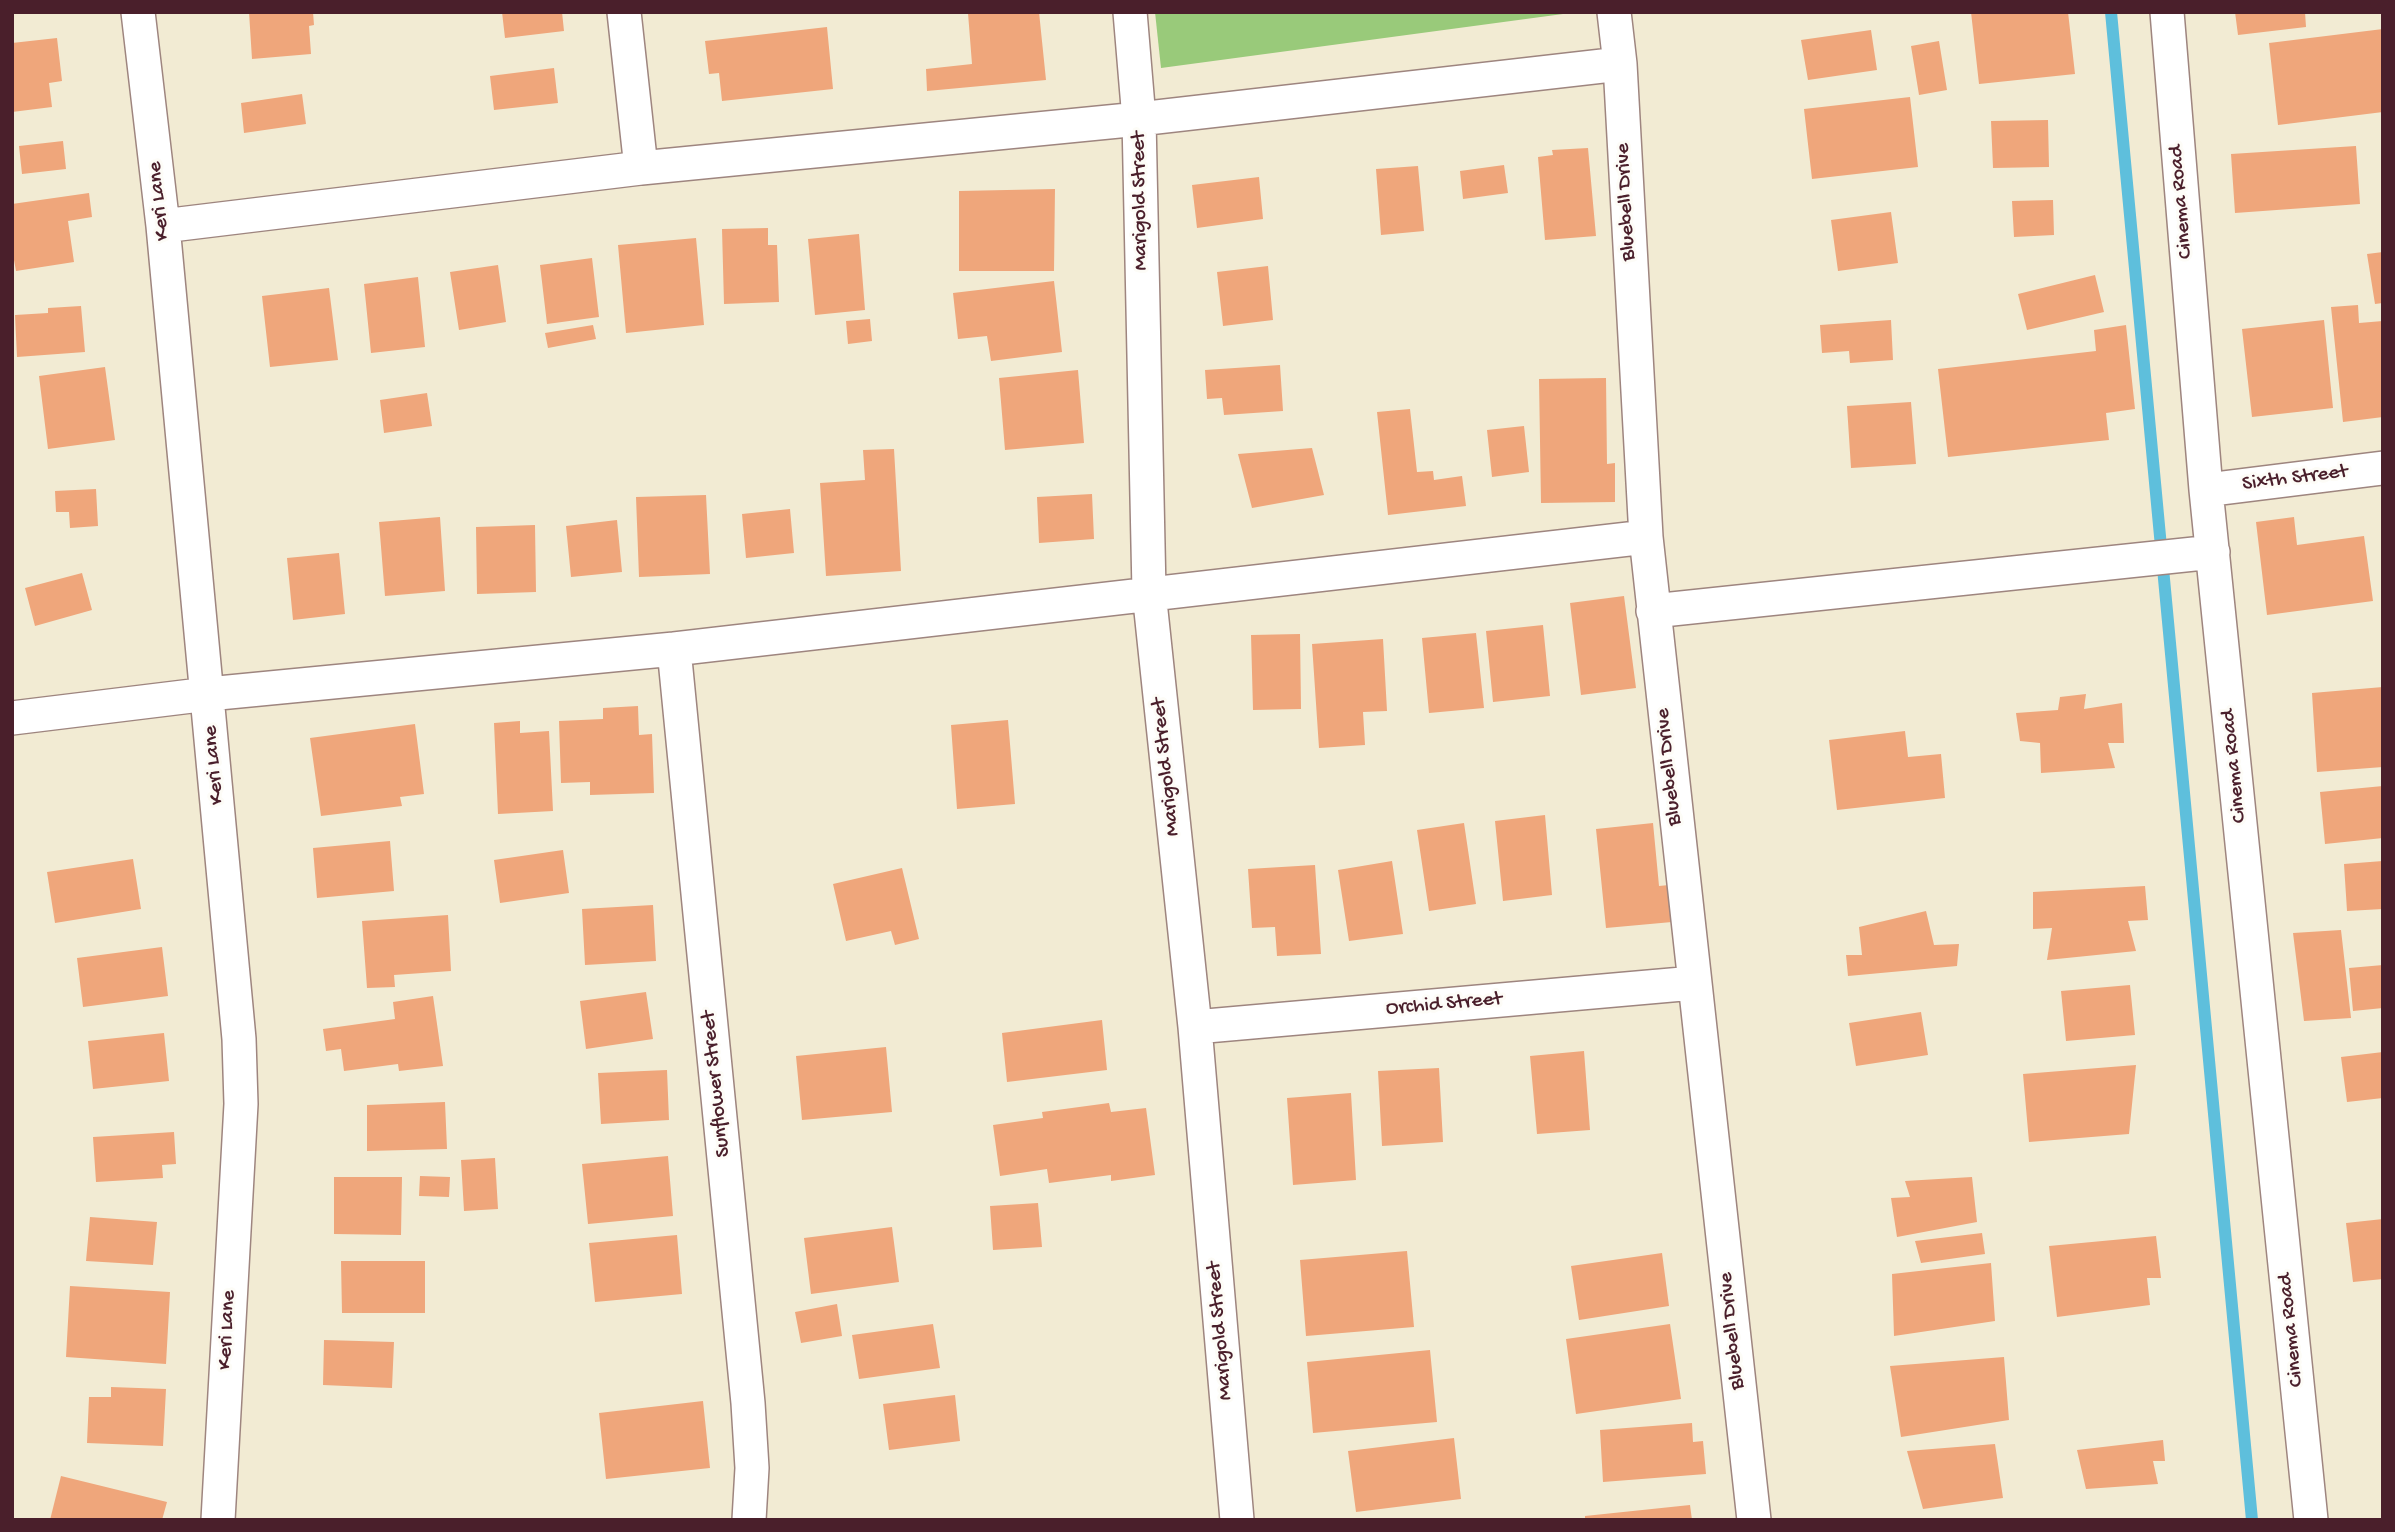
<!DOCTYPE html>
<style>
body{margin:0}
#map{position:relative;width:2395px;height:1532px;overflow:hidden;background:#f2ebd3;font-family:"Gochi Hand",sans-serif}
canvas{display:block}
.frame{position:absolute;inset:0;border:14px solid #4a1f2b;pointer-events:none}
</style>
<div id="map">
<canvas width="2395" height="1532"></canvas>
<div class="frame"></div>
</div>
<script>
const c = document.querySelector('canvas').getContext('2d');
c.lineJoin = 'round';
function fillPath(path, color) { c.fillStyle = color; c.fill(path, 'evenodd'); }
function stroke(path, color, width, dash) { c.strokeStyle = color; c.lineWidth = width; c.lineCap = dash ? 'butt' : 'round'; c.setLineDash(dash || []); c.stroke(path); }
function write(font, color, halo, rows, align = 'center') {
  c.font = font + ' "Gochi Hand",sans-serif'; c.lineWidth = 6; c.setLineDash([]); c.textBaseline = 'middle'; c.strokeStyle = halo; c.fillStyle = color; for (const [text, x, y, turn = 0] of rows) {
    c.save(); c.translate(x, y); c.rotate((+turn || 0) * Math.PI / 180); c.textAlign = isNaN(turn) ? turn : align; if (halo) c.strokeText(text, 0, 0); c.fillText(text, 0, 0); c.restore();
  }
}
fillPath(new Path2D(`
 M 1155,12 L 1563,12 L 1563,14 L 1161,68 Z`), '#99ca7a');
stroke(new Path2D(`
 M 2111,12 L 2252,1520`), '#5ebfdc', 12);
fillPath(new Path2D(`
 M 249,12 L 313,12 L 314,25 L 309,26 L 311,54 L 252,59 Z
 M 502,12 L 562,12 L 564,31 L 505,38 Z
 M 1039,12 L 1046,80 L 927,91 L 926,69 L 972,64 L 968,13 Z
 M 1971,12 L 2068,12 L 2075,74 L 1979,84 Z
 M 2235,12 L 2305,12 L 2306,27 L 2238,35 Z
 M 827,27 L 833,89 L 722,101 L 719,73 L 709,74 L 705,41 Z
 M 2383,29 L 2383,112 L 2278,125 L 2269,43 Z
 M 1871,30 L 1877,70 L 1808,80 L 1801,40 Z
 M 57,38 L 62,81 L 49,83 L 52,107 L 12,112 L 12,43 Z
 M 1939,41 L 1947,90 L 1919,95 L 1911,46 Z
 M 554,68 L 558,103 L 494,110 L 490,76 Z
 M 302,94 L 306,124 L 244,133 L 241,103 Z
 M 1910,97 L 1918,167 L 1812,179 L 1804,109 Z
 M 2048,120 L 2049,167 L 1993,168 L 1991,121 Z
 M 63,141 L 66,169 L 22,174 L 19,146 Z
 M 2356,146 L 2360,204 L 2235,213 L 2231,154 Z
 M 1588,148 L 1596,236 L 1545,240 L 1538,157 L 1553,155 L 1552,150 Z
 M 1504,165 L 1508,193 L 1463,199 L 1460,171 Z
 M 1418,166 L 1424,231 L 1381,235 L 1376,169 Z
 M 1259,177 L 1263,219 L 1197,228 L 1192,185 Z
 M 1055,189 L 1054,271 L 959,271 L 959,191 Z
 M 89,193 L 92,217 L 68,221 L 74,262 L 16,271 L 12,249 L 12,204 Z
 M 2053,200 L 2054,235 L 2014,237 L 2012,201 Z
 M 1891,212 L 1898,263 L 1838,271 L 1831,220 Z
 M 768,228 L 768,245 L 777,245 L 779,302 L 724,304 L 722,229 Z
 M 859,234 L 865,310 L 815,315 L 808,239 Z
 M 696,238 L 704,325 L 626,333 L 618,245 Z
 M 2383,252 L 2383,303 L 2375,304 L 2367,254 Z
 M 592,258 L 599,317 L 547,324 L 540,265 Z
 M 498,265 L 506,322 L 459,330 L 450,272 Z
 M 1268,266 L 1273,320 L 1223,326 L 1217,272 Z
 M 2095,275 L 2104,312 L 2027,330 L 2018,294 Z
 M 418,277 L 425,347 L 371,353 L 364,284 Z
 M 1054,281 L 1062,352 L 991,361 L 987,336 L 958,339 L 953,293 Z
 M 329,288 L 338,360 L 270,367 L 262,296 Z
 M 2358,305 L 2359,323 L 2383,321 L 2383,417 L 2343,422 L 2331,307 Z
 M 81,306 L 85,352 L 17,357 L 15,315 L 48,313 L 48,308 Z
 M 870,319 L 872,341 L 848,344 L 846,321 Z
 M 1891,320 L 1893,360 L 1850,363 L 1849,351 L 1822,353 L 1820,325 Z
 M 2324,320 L 2333,408 L 2252,417 L 2242,329 Z
 M 593,325 L 596,339 L 548,348 L 545,333 Z
 M 2126,325 L 2135,409 L 2106,413 L 2109,440 L 1948,457 L 1938,369 L 2096,351 L 2094,330 Z
 M 1280,365 L 1283,411 L 1224,415 L 1222,398 L 1207,399 L 1205,370 Z
 M 105,367 L 115,440 L 48,449 L 39,376 Z
 M 1078,370 L 1084,443 L 1005,450 L 999,378 Z
 M 1606,378 L 1607,464 L 1615,463 L 1615,502 L 1541,503 L 1539,379 Z
 M 427,393 L 432,426 L 384,433 L 380,400 Z
 M 1911,402 L 1916,464 L 1851,468 L 1847,406 Z
 M 1410,409 L 1417,472 L 1433,471 L 1434,480 L 1462,476 L 1466,506 L 1388,515 L 1377,412 Z
 M 1524,426 L 1529,472 L 1492,477 L 1487,430 Z
 M 1312,448 L 1324,495 L 1252,508 L 1238,454 Z
 M 894,449 L 901,571 L 826,576 L 820,483 L 865,480 L 863,450 Z
 M 96,489 L 98,526 L 70,528 L 69,512 L 56,512 L 55,491 Z
 M 1092,494 L 1094,539 L 1039,543 L 1037,497 Z
 M 706,495 L 710,574 L 639,577 L 636,497 Z
 M 790,509 L 794,553 L 746,558 L 742,514 Z
 M 440,517 L 445,591 L 385,596 L 379,522 Z
 M 2294,517 L 2297,545 L 2364,536 L 2373,601 L 2267,615 L 2256,522 Z
 M 617,520 L 622,572 L 571,577 L 566,526 Z
 M 535,525 L 536,592 L 477,594 L 476,527 Z
 M 339,553 L 345,614 L 293,620 L 287,558 Z
 M 82,573 L 92,610 L 35,626 L 25,588 Z
 M 1624,596 L 1636,688 L 1581,695 L 1570,603 Z
 M 1543,625 L 1550,696 L 1493,702 L 1486,631 Z
 M 1476,633 L 1484,708 L 1429,713 L 1422,638 Z
 M 1300,634 L 1301,709 L 1253,710 L 1251,635 Z
 M 1383,639 L 1387,711 L 1363,712 L 1365,745 L 1319,748 L 1312,644 Z
 M 2383,687 L 2383,767 L 2317,772 L 2312,693 Z
 M 2086,694 L 2084,709 L 2122,703 L 2124,743 L 2108,743 L 2115,768 L 2041,773 L 2040,743 L 2020,741 L 2016,713 L 2058,710 L 2060,697 Z
 M 638,706 L 639,735 L 652,734 L 654,793 L 590,795 L 590,782 L 561,783 L 559,721 L 603,719 L 603,708 Z
 M 1008,720 L 1015,804 L 957,809 L 951,725 Z
 M 520,721 L 520,733 L 549,731 L 553,811 L 498,814 L 494,723 Z
 M 415,724 L 424,794 L 400,797 L 402,806 L 321,816 L 310,738 Z
 M 1905,731 L 1908,757 L 1941,754 L 1945,798 L 1837,810 L 1829,740 Z
 M 2383,786 L 2383,838 L 2325,844 L 2320,792 Z
 M 1545,815 L 1552,895 L 1503,901 L 1495,821 Z
 M 1464,823 L 1476,904 L 1429,911 L 1417,830 Z
 M 1653,823 L 1659,886 L 1669,885 L 1672,922 L 1606,928 L 1596,829 Z
 M 390,841 L 394,891 L 317,898 L 313,848 Z
 M 563,850 L 569,893 L 500,903 L 494,860 Z
 M 133,859 L 141,909 L 55,923 L 47,872 Z
 M 1392,861 L 1403,934 L 1349,941 L 1338,870 Z
 M 2383,861 L 2383,909 L 2347,911 L 2344,864 Z
 M 1315,865 L 1321,954 L 1277,956 L 1275,927 L 1252,928 L 1248,869 Z
 M 902,868 L 919,939 L 895,945 L 891,931 L 846,941 L 833,884 Z
 M 2145,886 L 2148,920 L 2128,921 L 2136,951 L 2047,960 L 2052,928 L 2033,929 L 2033,892 Z
 M 653,905 L 656,961 L 585,965 L 582,909 Z
 M 1926,911 L 1934,945 L 1959,944 L 1957,966 L 1848,976 L 1846,955 L 1862,955 L 1859,927 Z
 M 448,915 L 451,971 L 394,975 L 395,987 L 367,988 L 362,921 Z
 M 2341,930 L 2351,1018 L 2304,1021 L 2293,933 Z
 M 162,947 L 168,996 L 83,1007 L 77,958 Z
 M 2383,965 L 2383,1008 L 2353,1011 L 2349,968 Z
 M 2130,985 L 2135,1035 L 2066,1041 L 2061,991 Z
 M 646,992 L 653,1039 L 586,1049 L 580,1001 Z
 M 433,996 L 443,1066 L 399,1071 L 398,1064 L 344,1071 L 341,1049 L 326,1051 L 323,1029 L 395,1019 L 393,1002 Z
 M 1921,1012 L 1928,1055 L 1856,1066 L 1849,1023 Z
 M 1102,1020 L 1107,1070 L 1007,1082 L 1002,1033 Z
 M 164,1033 L 169,1081 L 93,1089 L 88,1041 Z
 M 886,1047 L 892,1112 L 802,1120 L 796,1056 Z
 M 1584,1051 L 1590,1130 L 1537,1134 L 1530,1056 Z
 M 2383,1052 L 2383,1098 L 2347,1102 L 2341,1057 Z
 M 2136,1065 L 2129,1134 L 2029,1142 L 2023,1074 Z
 M 1439,1068 L 1443,1142 L 1382,1146 L 1378,1071 Z
 M 667,1070 L 669,1120 L 601,1124 L 598,1073 Z
 M 1351,1093 L 1356,1180 L 1293,1185 L 1287,1098 Z
 M 445,1102 L 447,1149 L 367,1151 L 367,1105 Z
 M 1109,1103 L 1111,1112 L 1146,1108 L 1155,1175 L 1111,1181 L 1111,1175 L 1049,1183 L 1047,1169 L 1000,1176 L 993,1125 L 1043,1118 L 1042,1112 Z
 M 174,1132 L 176,1164 L 162,1165 L 163,1178 L 96,1182 L 93,1137 Z
 M 668,1156 L 673,1216 L 588,1224 L 582,1164 Z
 M 495,1158 L 498,1209 L 464,1211 L 461,1160 Z
 M 420,1176 L 450,1177 L 449,1197 L 419,1196 Z
 M 334,1177 L 402,1177 L 401,1235 L 334,1234 Z
 M 1972,1177 L 1977,1222 L 1897,1237 L 1891,1198 L 1910,1197 L 1905,1181 Z
 M 1038,1203 L 1042,1247 L 993,1250 L 990,1206 Z
 M 90,1217 L 157,1222 L 153,1265 L 86,1261 Z
 M 2383,1219 L 2383,1279 L 2353,1282 L 2346,1223 Z
 M 892,1227 L 899,1282 L 811,1294 L 804,1238 Z
 M 1982,1233 L 1985,1254 L 1921,1263 L 1915,1241 Z
 M 677,1235 L 682,1294 L 595,1302 L 589,1243 Z
 M 2156,1236 L 2161,1278 L 2147,1278 L 2150,1305 L 2057,1317 L 2049,1246 Z
 M 1407,1251 L 1414,1327 L 1306,1336 L 1300,1260 Z
 M 1662,1253 L 1669,1306 L 1579,1320 L 1571,1266 Z
 M 341,1261 L 425,1261 L 425,1313 L 342,1313 Z
 M 1991,1263 L 1995,1321 L 1894,1336 L 1892,1274 Z
 M 70,1286 L 170,1292 L 166,1364 L 66,1357 Z
 M 837,1304 L 842,1336 L 801,1343 L 795,1312 Z
 M 933,1324 L 940,1368 L 859,1379 L 852,1335 Z
 M 1670,1324 L 1681,1399 L 1576,1414 L 1566,1339 Z
 M 324,1340 L 394,1342 L 392,1388 L 323,1385 Z
 M 1430,1350 L 1437,1422 L 1313,1433 L 1307,1362 Z
 M 2004,1357 L 2009,1420 L 1901,1437 L 1890,1366 Z
 M 111,1387 L 166,1389 L 163,1446 L 87,1443 L 89,1397 L 111,1397 Z
 M 955,1395 L 960,1441 L 889,1450 L 883,1404 Z
 M 703,1401 L 710,1468 L 606,1479 L 599,1413 Z
 M 1692,1423 L 1693,1442 L 1703,1441 L 1706,1474 L 1603,1482 L 1600,1430 Z
 M 1454,1438 L 1461,1499 L 1356,1512 L 1348,1451 Z
 M 2163,1440 L 2165,1461 L 2153,1461 L 2158,1484 L 2086,1489 L 2077,1450 Z
 M 1995,1444 L 2003,1498 L 1923,1509 L 1907,1451 Z
 M 61,1476 L 167,1502 L 162,1520 L 50,1520 Z
 M 1690,1505 L 1692,1520 L 1585,1520 L 1585,1516 Z`), '#efa67b');
const minor = new Path2D(`
 M 138,12 L 163,226 L 239,1039 L 241,1104 L 218,1520
 M 624,12 L 641,168
 M 1130,12 L 1139,119 L 1149,592 L 1195,1027 L 1237,1520
 M 1614,12 L 1620,64 L 1646,537 L 1754,1520
 M 2167,12 L 2206,490 L 2311,1520
 M 163,226 L 641,168 L 1139,119 L 1620,64
 M 2206,490 L 2383,468
 M 1653,611 L 2213,552
 M 674,649 L 748,1403 L 752,1468 L 749,1520
 M 12,718 L 208,694 L 674,649 L 1646,537
 M 1195,1027 L 1694,983`);
stroke(minor, '#9e857f', 36);
stroke(minor, '#fff', 33);
write('21px', '#4a1f2b', '#fdfcf7', [
 ["Keri Lane",160,201,-96],
 ["Marigold Street",1141,201,-91],
 ["Bluebell Drive",1627,202,-93],
 ["Cinema Road",2182,202,-95],
 ["Sixth Street",2295,479,-7],
 ["Keri Lane",215,765,-95],
 ["Cinema Road",2235,766,-96],
 ["Marigold Street",1167,767,-96],
 ["Bluebell Drive",1670,767,-96],
 ["Orchid Street",1444,1005,-5],
 ["Sunflower Street",717,1084,-96],
 ["Keri Lane",228,1330,-87],
 ["Cinema Road",2292,1330,-96],
 ["Marigold Street",1221,1331,-95],
 ["Bluebell Drive",1733,1331,-96]
]);
</script>
